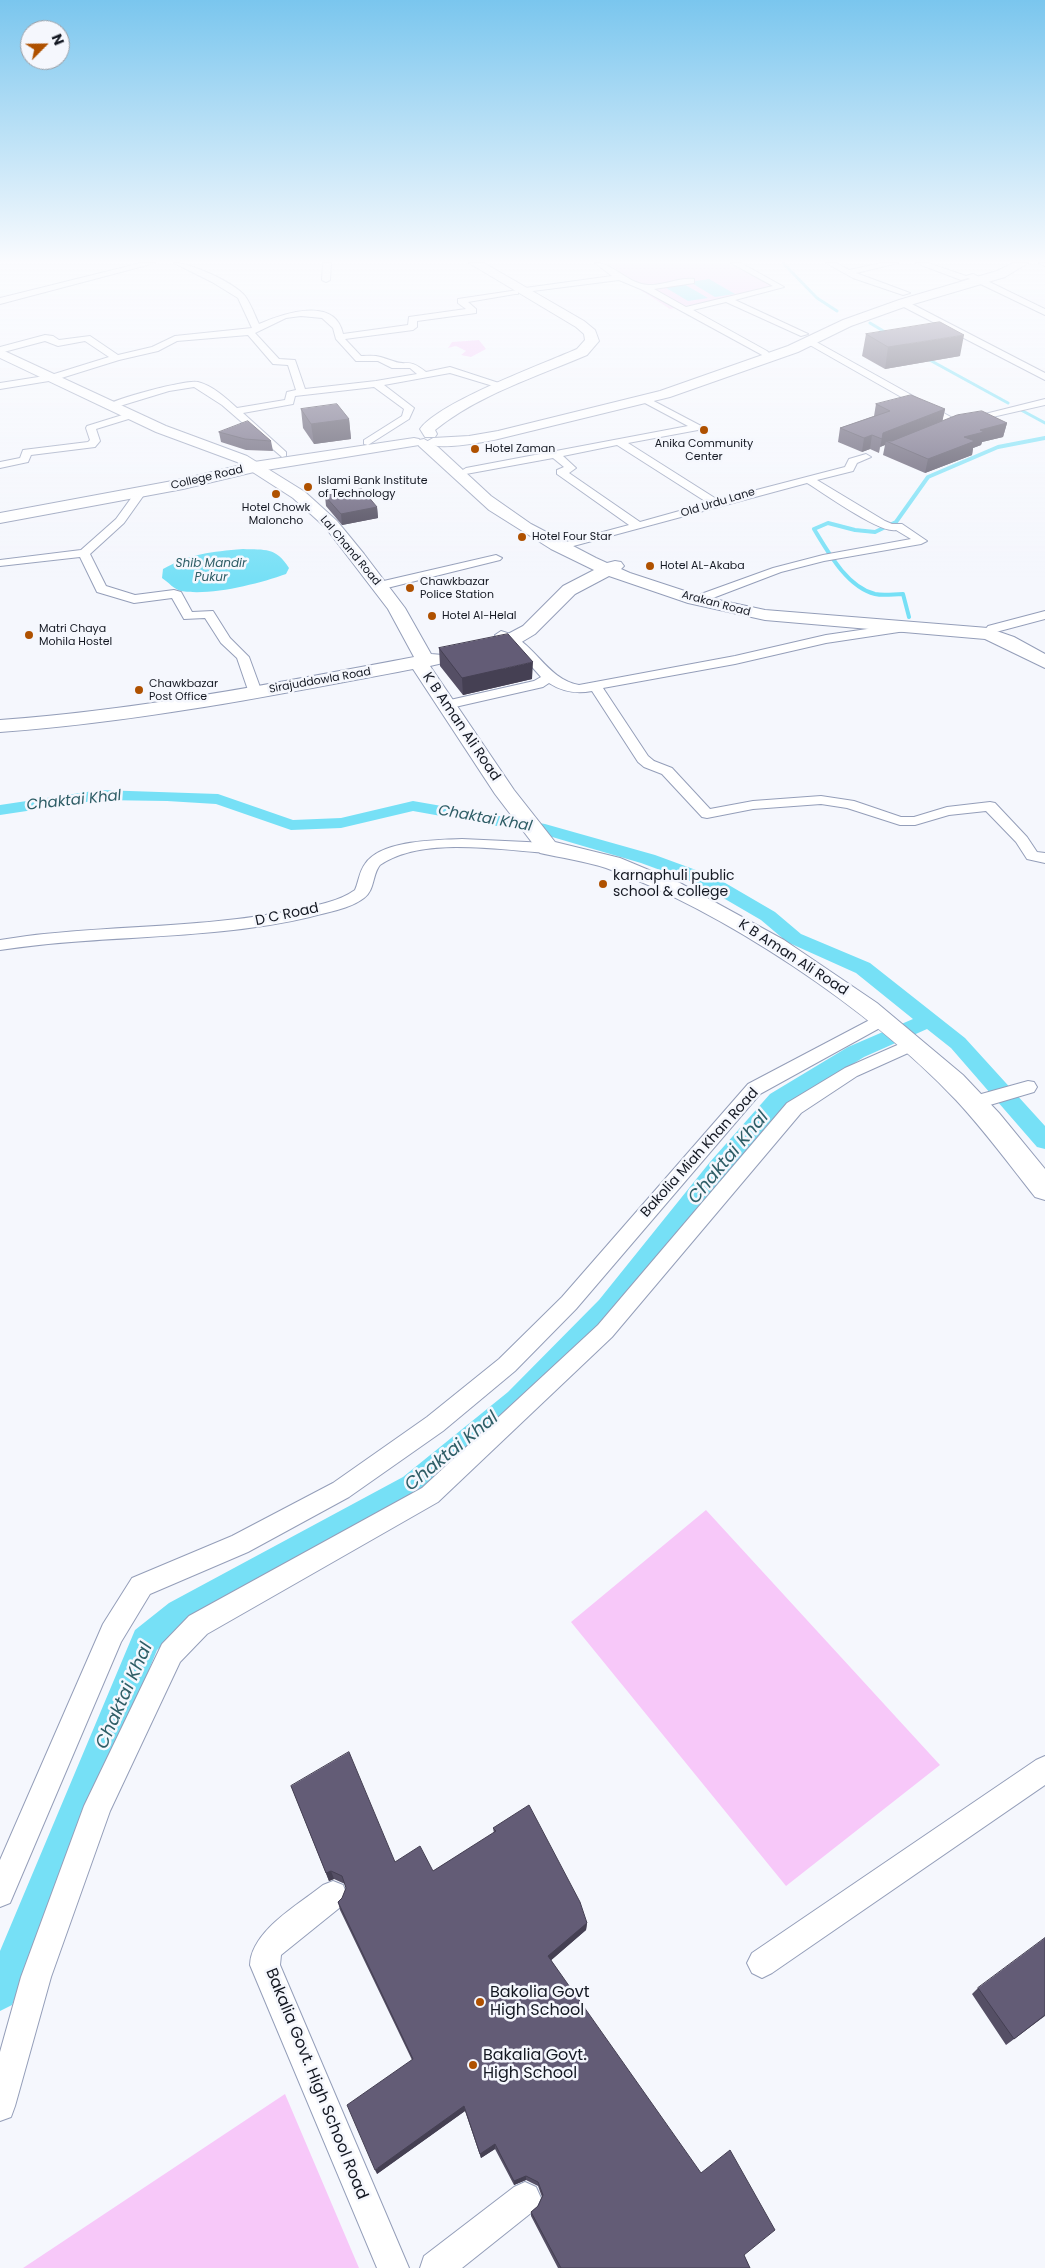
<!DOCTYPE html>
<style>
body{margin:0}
#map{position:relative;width:1045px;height:2268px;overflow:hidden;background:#f5f7fd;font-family:Poppins,sans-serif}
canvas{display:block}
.north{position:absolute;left:20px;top:20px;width:50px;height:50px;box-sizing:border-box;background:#f5f7fd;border:1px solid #9b9ea5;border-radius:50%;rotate:67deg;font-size:14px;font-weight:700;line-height:20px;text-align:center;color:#141822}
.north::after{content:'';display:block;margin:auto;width:18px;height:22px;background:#af5100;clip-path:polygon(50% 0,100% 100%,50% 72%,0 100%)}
</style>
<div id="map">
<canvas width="1045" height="2268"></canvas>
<div class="north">N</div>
</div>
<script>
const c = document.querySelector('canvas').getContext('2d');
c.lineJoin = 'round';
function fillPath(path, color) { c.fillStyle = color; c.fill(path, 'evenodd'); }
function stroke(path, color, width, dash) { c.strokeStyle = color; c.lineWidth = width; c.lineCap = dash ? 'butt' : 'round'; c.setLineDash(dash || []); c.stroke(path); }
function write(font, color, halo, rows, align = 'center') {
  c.font = font + ' Poppins,sans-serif'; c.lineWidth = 5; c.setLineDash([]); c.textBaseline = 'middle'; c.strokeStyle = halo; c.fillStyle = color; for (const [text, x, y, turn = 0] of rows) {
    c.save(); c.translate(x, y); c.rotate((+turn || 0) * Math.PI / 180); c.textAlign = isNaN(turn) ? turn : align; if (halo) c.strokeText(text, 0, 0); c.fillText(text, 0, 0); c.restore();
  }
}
fillPath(new Path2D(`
 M 608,263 L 728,263 L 776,288 L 670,309 L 628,282 L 623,274 Z
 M 479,340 L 486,349 L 471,357 L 461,355 L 466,351 L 456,346 L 448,348 L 452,342 Z
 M 706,1510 L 940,1765 L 786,1886 L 571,1622 Z
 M 285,2094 L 359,2268 L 23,2268 Z`), '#f7c8f9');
fillPath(new Path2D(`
 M 709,279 L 735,294 L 715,297 L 690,282 Z
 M 682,283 L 708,298 L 688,301 L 663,286 Z
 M 243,549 C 265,550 276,547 289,568 L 286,574 C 258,584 211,596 181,591 C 175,590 168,582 162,578 L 163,569 C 192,553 210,552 243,549 Z`), '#76e0f6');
stroke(new Path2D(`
 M 783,263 L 817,298 L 837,311
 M 870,323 L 890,335
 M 926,358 L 1008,403
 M 1021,410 L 1045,423`), '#76e0f6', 3);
stroke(new Path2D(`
 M 909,617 L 903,594 C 894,594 884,596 875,594 C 847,587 828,552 814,529 L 828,523 L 855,530 L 875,532 L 896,522 L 928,477 L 998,447 L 1045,438`), '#76e0f6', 4);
fillPath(new Path2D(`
 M 100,790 L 218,794 L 293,820 L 341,818 L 413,801 L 545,824 L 655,855 L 715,877 L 775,912 L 801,934 L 870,963 L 965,1038 L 1045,1126 L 1045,1149 L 1037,1147 L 951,1048 L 927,1029 L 864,1057 L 786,1106 L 726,1174 L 617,1314 L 526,1408 L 423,1495 L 189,1623 L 157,1650 L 12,2005 L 0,2011 L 0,1951 L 135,1630 L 169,1603 L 403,1477 L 508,1392 L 599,1300 L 710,1162 L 770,1094 L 848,1047 L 913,1019 L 856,973 L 787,942 L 761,920 L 701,885 L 641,863 L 542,834 L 413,811 L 341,828 L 291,830 L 216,804 L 167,801 L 100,800 L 0,815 L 0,805 Z`), '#76e0f6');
const street = new Path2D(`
 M 141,263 L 155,263 L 0,304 L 0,298 Z
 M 174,263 C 191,263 233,282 245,296 C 251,304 255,316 259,324 C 282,314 335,295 343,334 L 408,325 L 409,317 L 466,309 L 458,303 L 458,299 L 518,290 L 518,294 L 515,294 L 468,302 L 476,309 L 476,313 L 417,321 L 417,327 L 413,330 L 345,339 L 361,356 C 378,355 378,356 393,361 C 408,367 407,357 426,372 L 450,367 L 508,386 L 503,389 L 450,373 L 384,385 L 414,408 L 409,419 L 368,445 L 364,444 L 364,440 L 402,416 L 404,409 L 374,387 L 295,396 L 293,404 L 243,413 L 286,452 L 286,456 L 282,457 L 222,405 L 194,387 L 169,391 L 110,409 L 105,406 C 114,399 187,379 198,382 C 213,386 226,398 237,408 L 285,400 L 287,392 L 296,390 L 288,365 L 273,364 L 248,335 L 177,341 L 158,351 L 119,360 L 55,380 L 0,389 L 0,383 L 51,375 L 109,357 L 85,341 L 58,346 L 45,341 L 0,353 L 0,347 L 45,335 L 53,336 L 59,340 L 90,336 L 118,355 L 152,347 L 175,336 L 252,328 L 238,298 L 212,282 ZM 301,316 L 322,318 L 333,328 L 336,339 L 356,361 L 378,361 L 392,368 L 410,368 L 417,374 L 376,381 L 305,389 L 295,360 L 279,359 L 255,333 L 286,318 Z
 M 323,263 L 331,263 L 330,280 L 326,282 L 322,280 Z
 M 595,263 C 614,263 628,284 648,285 C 663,286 679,277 694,279 L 694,283 L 654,289 L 686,307 L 773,286 L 731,263 L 741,263 L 784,287 L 735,300 L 808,334 L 801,336 L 726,302 L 693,310 L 767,351 L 769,353 L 764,356 L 643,290 L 619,280 L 525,292 L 521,290 L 525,288 L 612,276 Z
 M 826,263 L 836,263 L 849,270 L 882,263 L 898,263 L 856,273 L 910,293 L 903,295 L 853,278 Z
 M 916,263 L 928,263 L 966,276 L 973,274 L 1045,309 L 1045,315 L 968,278 L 961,280 Z
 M 1039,263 L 1045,263 L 1045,266 Z
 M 900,301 L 906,301 L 1045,373 L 1045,380 L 900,305 Z
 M 811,339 L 958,421 L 960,423 L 944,431 L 936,431 L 936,427 L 947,423 L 808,344 L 808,340 Z
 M 646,397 L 703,427 L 698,430 L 628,443 L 718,500 L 845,467 L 849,459 L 866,454 L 871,457 L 857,463 L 853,471 L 817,480 L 885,521 L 892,524 L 902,524 L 927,541 L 921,544 L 824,561 L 781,572 L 705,601 L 699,597 L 701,594 L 773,568 L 823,555 L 911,539 L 896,530 C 880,534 824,493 807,483 L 566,548 L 562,547 L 562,543 L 629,525 L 557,474 L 557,470 L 564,467 L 553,458 L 466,474 L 461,471 L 466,468 L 688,426 L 643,402 L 643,398 ZM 617,445 L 708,503 L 640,522 L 569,473 L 576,468 L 563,456 Z
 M 1045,399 L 1045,405 L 966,423 L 961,420 Z
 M 132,412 L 137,415 L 135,417 L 96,429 L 100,441 L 95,447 L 31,455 L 28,462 L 0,468 L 0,462 L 20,458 L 23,450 L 88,442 L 90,440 L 86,428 L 87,426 Z
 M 141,489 L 146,492 L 124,523 L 90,554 L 106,586 L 135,595 L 174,590 L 181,592 L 192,612 L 213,611 L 230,638 L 249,657 L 260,687 L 258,690 L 248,690 L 237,658 L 221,643 L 205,618 L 184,619 L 172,598 L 134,603 L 97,592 L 80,557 L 0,566 L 0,560 L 81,550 L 116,519 L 137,490 Z
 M 496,555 L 502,558 L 500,560 L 379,590 L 373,586 L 375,583 Z
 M 1045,611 L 1045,619 L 996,632 L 988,638 L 982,634 L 988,626 Z
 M 908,623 L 914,627 L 912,630 L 826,643 L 735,664 L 603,688 L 648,756 L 654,761 L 672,768 L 710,809 L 753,801 L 821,796 L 854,801 L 901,817 L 914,817 L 947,807 L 990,802 L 995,803 L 1027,837 L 1037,852 L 1045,853 L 1045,863 L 1027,859 L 1016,842 L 986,811 L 949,815 L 915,825 L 900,825 L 847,808 L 821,804 L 753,809 L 707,818 L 702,817 L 662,774 L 644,767 L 638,762 L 592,691 C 576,694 563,692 549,683 L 543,687 L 455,707 L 448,703 L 450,700 L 534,681 L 541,677 L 517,650 L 497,638 L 495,635 L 501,631 C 534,639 545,679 579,685 L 735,656 L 826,635 Z
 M 462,839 L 548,843 L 556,848 L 548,853 C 500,850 422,836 380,865 C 372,875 375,890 364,898 C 350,909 327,912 310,917 C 209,941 103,934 0,950 L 0,940 L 27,936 C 116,925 206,928 294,910 C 314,906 338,902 355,890 C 359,881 359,872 365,864 C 381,840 436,840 462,839 Z
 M 881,1014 L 887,1016 L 890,1020 L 887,1024 L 760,1094 L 576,1309 L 515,1371 L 443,1431 L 349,1497 L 248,1552 L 150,1594 L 121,1642 L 10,1903 L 0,1907 L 0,1860 L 103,1624 L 132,1578 L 232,1536 L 333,1483 L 427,1417 L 499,1359 L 562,1297 L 748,1084 Z
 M 911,1039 L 917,1041 L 920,1045 L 917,1049 L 857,1076 L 801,1113 L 612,1337 L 438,1502 L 207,1634 L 180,1662 L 110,1811 L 51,1977 L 15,2106 L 11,2117 L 0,2121 L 0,2052 L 21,1977 L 84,1806 L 162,1644 L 189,1616 L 422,1488 L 598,1325 L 787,1103 L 845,1068 Z
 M 1028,1081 L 1034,1082 L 1037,1087 L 1034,1092 L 973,1110 L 967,1108 L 964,1103 L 967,1098 Z
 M 1045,1756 L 1045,1785 L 772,1973 L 762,1978 L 752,1973 L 747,1963 L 752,1953 L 1036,1760 Z
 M 333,1881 L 343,1885 L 347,1895 L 343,1905 L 281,1955 L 280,1965 L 409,2268 L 377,2268 L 250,1965 C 251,1931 298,1905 323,1885 Z
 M 525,2182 L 536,2187 L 541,2198 L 536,2209 L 462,2268 L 420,2268 L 424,2256 L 514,2187 Z`);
const secondary = new Path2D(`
 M 469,263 L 484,263 L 584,321 L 595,330 L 599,341 L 587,355 C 536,377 478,395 435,430 L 437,434 L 435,437 L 425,437 L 420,429 C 439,402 543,364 577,349 L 585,340 L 584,334 L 576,327 Z
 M 0,349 L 166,426 L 247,456 L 305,492 L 337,521 L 364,554 L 405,608 L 431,654 L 443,655 L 445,659 L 443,663 L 430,666 L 514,790 L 555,842 L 620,858 L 680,883 L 784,940 L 877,1003 L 963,1075 L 999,1113 L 1045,1169 L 1045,1200 L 1035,1197 C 1009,1164 984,1130 956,1100 C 870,1009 724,911 606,868 C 584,861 562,858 540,853 L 495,794 L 413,669 C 276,695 139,722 0,732 L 0,720 C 139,710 277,683 414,657 L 388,609 L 352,562 L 325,527 L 293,498 L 237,462 L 156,432 L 0,358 Z
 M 424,439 L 438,447 L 491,496 L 531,524 L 596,558 L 607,563 L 615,561 L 621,562 L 624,566 L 621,569 L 630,573 L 700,596 L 765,610 L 988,628 L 1014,637 L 1045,654 L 1045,668 L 985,639 L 765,620 L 688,603 L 609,576 L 575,594 L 535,634 L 520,643 L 485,654 L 471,654 L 469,650 L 471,646 L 506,635 L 523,626 L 563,586 L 594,570 L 551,549 L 489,510 L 419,446 L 417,443 L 419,440 Z`);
const primary = new Path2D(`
 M 1013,263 L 1028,263 L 1005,277 L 907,306 L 851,326 L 798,352 L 670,397 L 498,439 C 485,442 434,452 426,442 L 433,438 L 469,436 L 498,431 L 660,391 L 788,346 L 843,320 L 899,300 L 997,271 Z
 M 414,438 L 419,439 L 421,442 L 419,445 L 254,472 L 183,489 L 0,523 L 0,513 L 183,479 L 254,462 Z`);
stroke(street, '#949eb9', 2);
stroke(secondary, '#949eb9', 2);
stroke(primary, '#949eb9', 2);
fillPath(street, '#fff');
fillPath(secondary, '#fff');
fillPath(primary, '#fff');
fillPath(new Path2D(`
 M 866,334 L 960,356 L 885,369 L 862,356 Z
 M 876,404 L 945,409 L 942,421 L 1007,423 L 1003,437 L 982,442 L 981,445 L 973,448 L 972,455 L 925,473 L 883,455 L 885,445 L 880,447 L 879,453 L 870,449 L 862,452 L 838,442 L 840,428 L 874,416 Z
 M 301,409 L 349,419 L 351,439 L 314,444 L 303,428 Z
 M 219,432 L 271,441 L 273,451 L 246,450 L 221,442 Z
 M 325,496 L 377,507 L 378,518 L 342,525 L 326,506 Z
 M 439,648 L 532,679 L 463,695 L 440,666 Z
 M 291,1786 L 395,1862 L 433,1871 L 494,1833 L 493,1828 L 587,1923 L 586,1930 L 551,1960 L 744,2255 L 750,2268 L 558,2268 L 531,2216 L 531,2212 L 538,2206 L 542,2197 L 538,2186 L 526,2180 L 514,2185 L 495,2149 L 481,2158 L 465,2111 L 377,2174 L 412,2060 L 340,1910 L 338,1902 L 342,1898 L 346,1888 L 345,1884 L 334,1879 L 329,1881 Z
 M 978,1988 L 1045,2016 L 1006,2045 L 972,1994 Z`), '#554f65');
fillPath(new Path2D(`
 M 964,335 L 960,356 L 885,369 L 888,347 Z
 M 945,409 L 942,423 L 891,443 L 886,441 L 885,445 L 880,447 L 879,453 L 883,433 Z
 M 349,419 L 351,439 L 314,444 L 311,424 Z
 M 1007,423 L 1003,437 L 982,442 L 981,445 L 973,448 L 972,455 L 925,473 L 928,459 L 964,437 L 980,430 Z
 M 872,435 L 870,449 L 862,452 L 864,438 Z
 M 377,507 L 378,518 L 342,525 L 341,514 Z
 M 533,662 L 532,679 L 463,695 L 462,678 Z
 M 331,1871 L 334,1879 L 329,1881 L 326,1873 Z
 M 587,1923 L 586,1930 L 548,1963 L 548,1956 Z
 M 464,2106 L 465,2111 L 377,2174 L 375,2170 Z
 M 495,2144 L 495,2149 L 481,2158 L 480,2154 Z
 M 526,2176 L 526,2180 L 514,2185 L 514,2181 Z`), '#454053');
const building = new Path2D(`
 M 940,322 L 964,335 L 888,347 L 866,334 Z
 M 911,395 L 945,409 L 883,433 L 882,439 L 872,435 L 864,438 L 840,428 L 890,411 L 876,404 Z
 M 337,404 L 349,419 L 311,424 L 301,409 Z
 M 982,411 L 1007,423 L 980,430 L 984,432 L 964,437 L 975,441 L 928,459 L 886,441 L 892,441 L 957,415 Z
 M 248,421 L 271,441 L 245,439 L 219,432 Z
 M 362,489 L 377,507 L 341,514 L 325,496 Z
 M 508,634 L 533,662 L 462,678 L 439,648 Z
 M 349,1752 L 395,1862 L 420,1846 L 433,1871 L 496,1831 L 493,1828 L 529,1805 L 580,1902 L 587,1923 L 548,1956 L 701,2173 L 730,2150 L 775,2230 L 744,2255 L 750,2268 L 561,2268 L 531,2212 L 538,2206 L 543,2195 L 538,2182 L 526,2176 L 514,2181 L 495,2144 L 480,2154 L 464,2106 L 375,2170 L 347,2105 L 413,2059 L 338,1902 L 342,1898 L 346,1888 L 342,1876 L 331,1871 L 326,1873 L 291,1786 Z
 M 1045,1938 L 1045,2015 L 1014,2039 L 978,1988 Z`);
fillPath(building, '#635c76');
stroke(building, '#454053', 1);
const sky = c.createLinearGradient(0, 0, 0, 581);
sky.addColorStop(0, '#7ac6ee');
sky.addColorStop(0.45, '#fafbfe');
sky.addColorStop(1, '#fafbfe00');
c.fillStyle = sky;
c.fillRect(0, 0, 1045, 581);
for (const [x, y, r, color] of [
 [704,430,5,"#af5100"],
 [475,449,5,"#af5100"],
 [308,487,5,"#af5100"],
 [276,494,5,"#af5100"],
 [522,537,5,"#af5100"],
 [650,566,5,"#af5100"],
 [410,588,5,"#af5100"],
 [432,616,5,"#af5100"],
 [29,635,5,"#af5100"],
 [139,690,5,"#af5100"],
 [603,884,5,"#af5100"],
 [480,2002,5,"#af5100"],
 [473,2065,5,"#af5100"]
]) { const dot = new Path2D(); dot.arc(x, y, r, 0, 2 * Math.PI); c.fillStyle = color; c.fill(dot); stroke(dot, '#f5f7fd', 2); }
write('11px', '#141822', '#f5f7fd', [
 ["Anika Community",704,444,"center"],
 ["Center",704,457,"center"],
 ["Hotel Zaman",485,449],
 ["Islami Bank Institute",318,481],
 ["of Technology",318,494],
 ["Hotel Chowk",276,508,"center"],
 ["Maloncho",276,521,"center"],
 ["Hotel Four Star",532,537],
 ["Hotel AL-Akaba",660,566],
 ["Chawkbazar",420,582],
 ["Police Station",420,595],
 ["Hotel Al-Helal",442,616],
 ["Matri Chaya",39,629],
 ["Mohila Hostel",39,642],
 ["Chawkbazar",149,684],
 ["Post Office",149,697]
], 'left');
write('11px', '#141822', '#f5f7fd', [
 ["College Road",207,478,-13],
 ["Old Urdu Lane",718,503,-17],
 ["Lal Chand Road",350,551,50],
 ["Arakan Road",716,604,15],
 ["Sirajuddowla Road",320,681,-10]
]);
write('italic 12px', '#2e5d66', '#f5f7fd', [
 ["Shib Mandir",211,564],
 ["Pukur",211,578]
]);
write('14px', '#141822', '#f5f7fd', [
 ["K B Aman Ali Road",461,727,56],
 ["D C Road",287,915,-12],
 ["K B Aman Ali Road",793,958,33],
 ["Bakolia Miah Khan Road",700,1153,-48]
]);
write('14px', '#141822', '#f5f7fd', [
 ["karnaphuli public",613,876],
 ["school & college",613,892]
], 'left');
write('italic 15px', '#2e5d66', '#f5f7fd', [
 ["Chaktai Khal",74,801,-6],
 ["Chaktai Khal",485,819,10]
]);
write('16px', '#141822', '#f5f7fd', [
 ["Bakolia Govt",490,1993],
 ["High School",490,2011],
 ["Bakalia Govt.",483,2056],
 ["High School",483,2074]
], 'left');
write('16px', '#141822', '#f5f7fd', [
 ["Bakalia Govt. High School Road",316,2084,68]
]);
write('italic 18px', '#2e5d66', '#f5f7fd', [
 ["Chaktai Khal",729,1158,-50],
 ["Chaktai Khal",452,1452,-39],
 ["Chaktai Khal",125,1696,-66]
]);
</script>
